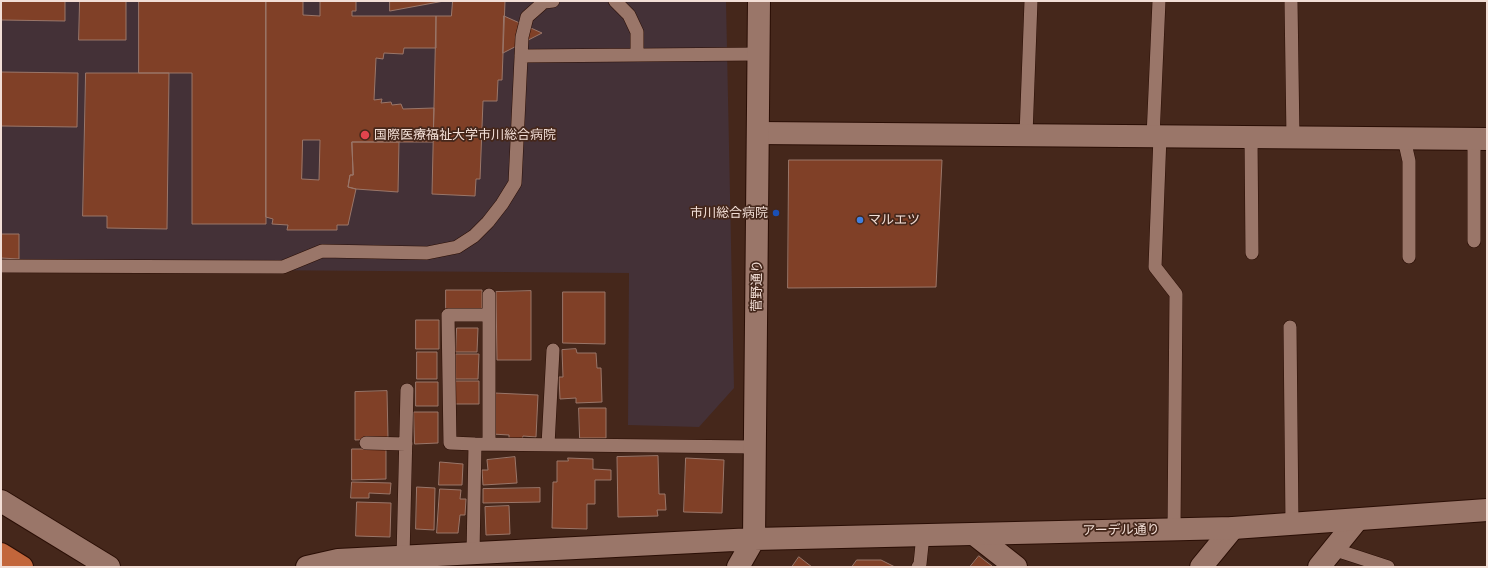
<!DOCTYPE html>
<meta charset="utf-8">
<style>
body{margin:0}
#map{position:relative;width:1488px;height:568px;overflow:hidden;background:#45271b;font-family:"Golos Text",sans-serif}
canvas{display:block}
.frame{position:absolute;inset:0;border:2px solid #f2ded6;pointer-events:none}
</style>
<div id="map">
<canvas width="1488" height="568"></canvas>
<div class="frame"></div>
</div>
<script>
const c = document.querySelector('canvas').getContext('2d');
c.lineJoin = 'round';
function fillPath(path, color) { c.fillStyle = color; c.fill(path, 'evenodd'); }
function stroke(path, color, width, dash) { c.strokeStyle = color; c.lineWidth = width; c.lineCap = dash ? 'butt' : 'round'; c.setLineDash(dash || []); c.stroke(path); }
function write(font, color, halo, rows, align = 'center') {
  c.font = font + ' "Golos Text","Noto Sans JP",sans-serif'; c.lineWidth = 3.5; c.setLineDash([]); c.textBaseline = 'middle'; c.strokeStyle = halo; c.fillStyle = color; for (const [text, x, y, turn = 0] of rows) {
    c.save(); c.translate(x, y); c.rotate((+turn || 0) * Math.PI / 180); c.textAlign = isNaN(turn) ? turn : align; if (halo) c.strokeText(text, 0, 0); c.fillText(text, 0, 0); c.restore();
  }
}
fillPath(new Path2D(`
 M 1,1 L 726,1 L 734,388 L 699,427 L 628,425 L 629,273 L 1,268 Z`), '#443137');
const building = new Path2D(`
 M 1,1 L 65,1 L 65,21 L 1,20 Z
 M 80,1 L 126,1 L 126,40 L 79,40 Z
 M 139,1 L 266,1 L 266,224 L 192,224 L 192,73 L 139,73 Z
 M 266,1 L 303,1 L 303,15 L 320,16 L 320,1 L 356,1 L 356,11 L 352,11 L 352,16 L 436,16 L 436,48 L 404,48 L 403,54 L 384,53 L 383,59 L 376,58 L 374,100 L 382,99 L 381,103 L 391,102 L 392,105 L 401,104 L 403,109 L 434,108 L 433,142 L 352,142 L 353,175 L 350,175 L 348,187 L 356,189 L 348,225 L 337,225 L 337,230 L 287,230 L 288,225 L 272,224 L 273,219 L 266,217 ZM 303,140 L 320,140 L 319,180 L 302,179 Z
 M 390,1 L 444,1 L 390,11 Z
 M 453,1 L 505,1 L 502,80 L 498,80 L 497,101 L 483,101 L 480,179 L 476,179 L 475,196 L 432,194 L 436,16 L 451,16 Z
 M 504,16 L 542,33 L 503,53 Z
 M 1,72 L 78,73 L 77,127 L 1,126 Z
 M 86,73 L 169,73 L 167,229 L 107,228 L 107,216 L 83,216 Z
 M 352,142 L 399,142 L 398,192 L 356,189 L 348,187 L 350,175 L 353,175 Z
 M 789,160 L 942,160 L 936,287 L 788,288 Z
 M 1,234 L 19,234 L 19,259 L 1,258 Z
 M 446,290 L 482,290 L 482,311 L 446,311 Z
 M 531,291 L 531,360 L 497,360 L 496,292 Z
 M 563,292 L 605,292 L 605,344 L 563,343 Z
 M 416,320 L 439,320 L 439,349 L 416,349 Z
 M 457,328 L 478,328 L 477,352 L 456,352 Z
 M 576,349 L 577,353 L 596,353 L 597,368 L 601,368 L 602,402 L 576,403 L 576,398 L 560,399 L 559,377 L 563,377 L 562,350 Z
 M 417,352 L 437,352 L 437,379 L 417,379 Z
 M 456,354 L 479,354 L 478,379 L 456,379 Z
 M 455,381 L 479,381 L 479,404 L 454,404 Z
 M 416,382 L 438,382 L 438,406 L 416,406 Z
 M 387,391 L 388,439 L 355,440 L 355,392 Z
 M 494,393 L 538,395 L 536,437 L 523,436 L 522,440 L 509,440 L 509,435 L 492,434 Z
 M 579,408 L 606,408 L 606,438 L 580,438 Z
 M 414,412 L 438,412 L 438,443 L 415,444 Z
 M 352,449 L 386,449 L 386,479 L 352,480 Z
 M 658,456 L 659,494 L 665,494 L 666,510 L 657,510 L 658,516 L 618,517 L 617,457 Z
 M 515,457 L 517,483 L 483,485 L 482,470 L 488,470 L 487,460 Z
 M 568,458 L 593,459 L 593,469 L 611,470 L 611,480 L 595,480 L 595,504 L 587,504 L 587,529 L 552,528 L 553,482 L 557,482 L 557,461 L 568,461 Z
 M 686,458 L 724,460 L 722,513 L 684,512 Z
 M 440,462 L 463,464 L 462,485 L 439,485 Z
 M 352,482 L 391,483 L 390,494 L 369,493 L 369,498 L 351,498 Z
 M 417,487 L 435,488 L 434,530 L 416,529 Z
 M 540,488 L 540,502 L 483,503 L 483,489 Z
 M 440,489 L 461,490 L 460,499 L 466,499 L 465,515 L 460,515 L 458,533 L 437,533 Z
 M 357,502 L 391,503 L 390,537 L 356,536 Z
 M 509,506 L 510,534 L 486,535 L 485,507 Z
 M 979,556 L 992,566 L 991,567 L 970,567 Z
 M 799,557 L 812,567 L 792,567 Z
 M 857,560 L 881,560 L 895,567 L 852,567 Z`);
fillPath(building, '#804027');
stroke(building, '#9a7669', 1);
const lane = new Path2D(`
 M 615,1 L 629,15 L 637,32 L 637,55
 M 1291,1 L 1293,138
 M 521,56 L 759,54
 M 1026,135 L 1031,1
 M 1160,136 L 1155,267 L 1176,294 L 1174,529
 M 1153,137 L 1159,1
 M 1251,137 L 1252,253
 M 1404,139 L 1409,161 L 1409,257
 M 1474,241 L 1474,139
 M 1,266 L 283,267 L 322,251 L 427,253 L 457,247 L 474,236 L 488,222 L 502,204 L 515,183 L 522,37 L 527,17 L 544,2 L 553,1
 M 489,315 L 448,315 L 450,443 L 475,444 L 755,447
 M 1290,327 L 1292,524
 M 366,443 L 406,444
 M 489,444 L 489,295
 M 548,445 L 553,350
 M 1333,549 L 1388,567
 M 473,554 L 475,444
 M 403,557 L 407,390
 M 918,567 L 920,564 L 923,535`);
const street = new Path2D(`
 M 758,133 L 1487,139
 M 974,534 L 1016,567
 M 1201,567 L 1233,528
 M 1319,567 L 1357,520`);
const secondary = new Path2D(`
 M 1,501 L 109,567
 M 307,567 L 338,560 L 754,539 L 1233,528 L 1487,510
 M 738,567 L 754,539 L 759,1`);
const highway = new Path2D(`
 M 1,554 L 22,567`);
stroke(lane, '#2a0e05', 14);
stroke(street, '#2a0e05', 24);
stroke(secondary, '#2a0e05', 24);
stroke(highway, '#2a0e05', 24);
stroke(lane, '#9a7669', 13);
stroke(street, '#9a7669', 22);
stroke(secondary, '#9a7669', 22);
stroke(highway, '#c2663b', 22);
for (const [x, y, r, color] of [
 [365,135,5,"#e0444e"],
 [776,213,4,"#1a4fb4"],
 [860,220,4,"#3f7fe0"]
]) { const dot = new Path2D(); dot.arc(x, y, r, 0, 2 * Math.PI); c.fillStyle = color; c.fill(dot); stroke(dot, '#45271b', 1.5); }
write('13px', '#f2ded6', '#45271b', [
 ["国際医療福祉大学市川総合病院",374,135],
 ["市川総合病院",768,213,"right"],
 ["マルエツ",868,220]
], 'left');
write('13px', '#f2ded6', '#45271b', [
 ["菅野通り",757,286,-89],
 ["アーデル通り",1121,530,-1]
]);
</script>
